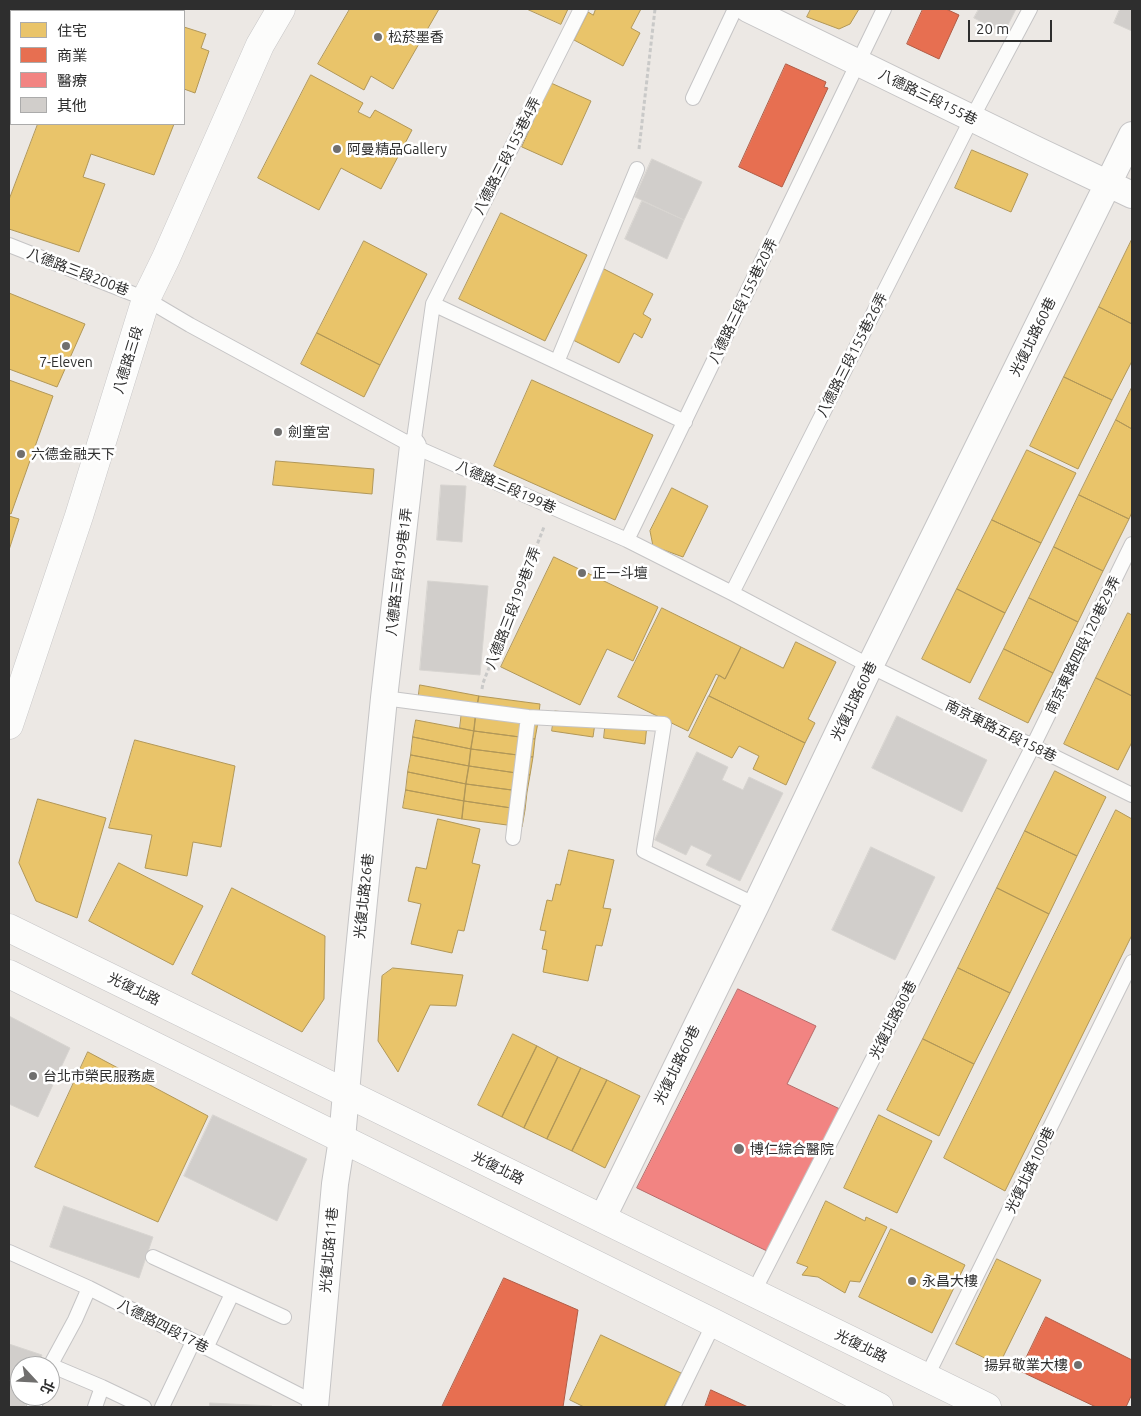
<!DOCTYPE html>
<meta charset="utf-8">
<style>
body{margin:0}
#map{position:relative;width:1141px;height:1416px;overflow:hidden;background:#ece8e4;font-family:Ubuntu,"Noto Sans TC",sans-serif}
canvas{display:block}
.frame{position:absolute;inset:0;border:10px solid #2e2e2e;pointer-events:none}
.legend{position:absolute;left:10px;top:10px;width:175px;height:115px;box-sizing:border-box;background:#fff;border:1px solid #ababab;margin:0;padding:6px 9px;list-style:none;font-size:15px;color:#2e2e2e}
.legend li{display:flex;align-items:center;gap:10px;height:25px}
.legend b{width:25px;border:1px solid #ababab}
.north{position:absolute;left:10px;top:1356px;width:50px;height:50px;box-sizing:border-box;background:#fff;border:1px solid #ababab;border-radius:50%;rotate:115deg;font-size:14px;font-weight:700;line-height:20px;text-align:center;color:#2e2e2e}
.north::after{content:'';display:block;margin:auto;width:18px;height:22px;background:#706f6e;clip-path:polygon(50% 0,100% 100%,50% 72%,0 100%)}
.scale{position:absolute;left:968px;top:20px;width:84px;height:22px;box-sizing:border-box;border:2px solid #2e2e2e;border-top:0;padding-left:6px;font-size:15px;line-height:18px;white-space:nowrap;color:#2e2e2e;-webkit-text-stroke:4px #fff;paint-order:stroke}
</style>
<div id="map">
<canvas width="1141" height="1416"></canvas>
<div class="frame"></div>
<ul class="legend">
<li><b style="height:14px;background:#e9c46a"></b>住宅</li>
<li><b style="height:14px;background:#e76f51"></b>商業</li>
<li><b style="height:14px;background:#f28482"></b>醫療</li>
<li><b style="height:14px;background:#d1cecb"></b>其他</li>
</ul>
<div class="north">北</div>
<div class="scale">20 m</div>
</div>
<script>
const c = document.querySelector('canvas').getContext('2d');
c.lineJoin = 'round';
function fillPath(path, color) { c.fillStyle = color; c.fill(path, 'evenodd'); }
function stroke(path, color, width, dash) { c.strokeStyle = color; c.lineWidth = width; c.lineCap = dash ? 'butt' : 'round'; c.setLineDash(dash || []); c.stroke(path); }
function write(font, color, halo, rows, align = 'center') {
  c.font = font + ' Ubuntu,"Noto Sans TC",sans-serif'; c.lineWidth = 5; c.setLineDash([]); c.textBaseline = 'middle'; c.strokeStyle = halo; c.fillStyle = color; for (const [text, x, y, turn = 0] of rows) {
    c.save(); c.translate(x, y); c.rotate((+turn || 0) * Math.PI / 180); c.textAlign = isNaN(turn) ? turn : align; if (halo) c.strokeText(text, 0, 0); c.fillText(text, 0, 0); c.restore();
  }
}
const homes = new Path2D(`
 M 103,9 L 130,9 L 137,11 L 102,11 Z
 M 350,9 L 439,9 L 393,89 L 371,76 L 364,90 L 318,64 Z
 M 527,9 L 568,9 L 561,24 Z
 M 596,9 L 641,9 L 631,28 L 640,33 L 623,66 L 574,40 L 588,12 L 593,15 Z
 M 811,9 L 859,9 L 850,24 L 839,29 L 807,17 Z
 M 184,27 L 206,34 L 201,48 L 209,51 L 195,93 L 184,89 Z
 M 311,75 L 363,103 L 358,112 L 370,118 L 375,110 L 412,130 L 381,189 L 341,168 L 319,210 L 258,178 Z
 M 551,83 L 591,101 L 562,165 L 522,147 Z
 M 38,124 L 174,124 L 154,175 L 91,154 L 83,177 L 105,184 L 79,252 L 9,229 L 9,200 Z
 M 972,150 L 1028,174 L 1011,212 L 955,188 Z
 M 501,213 L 587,255 L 545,341 L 459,299 Z
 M 1132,239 L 1132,324 L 1099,307 Z
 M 364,241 L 427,274 L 380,365 L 317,333 Z
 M 604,269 L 653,294 L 643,314 L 651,319 L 642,338 L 634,333 L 619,363 L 569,338 Z
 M 9,293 L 85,324 L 57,387 L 9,369 Z
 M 1099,307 L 1132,324 L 1132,361 L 1112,400 L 1064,377 Z
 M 317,333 L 380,365 L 364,397 L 301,364 Z
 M 1064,377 L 1112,400 L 1078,469 L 1030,446 Z
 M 9,380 L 53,396 L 11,514 L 9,513 Z
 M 532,380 L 653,435 L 615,520 L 494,466 Z
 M 1132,387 L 1132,429 L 1116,420 Z
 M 1116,420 L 1132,429 L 1132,512 L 1129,519 L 1079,495 Z
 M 1027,450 L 1076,473 L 1041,543 L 992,520 Z
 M 276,461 L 374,469 L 372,494 L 273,485 Z
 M 672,488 L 708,506 L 683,557 L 653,546 L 650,531 Z
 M 1079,495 L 1129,519 L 1103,571 L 1054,547 Z
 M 9,516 L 19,519 L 9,550 Z
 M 992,520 L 1041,543 L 1005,613 L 957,589 Z
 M 1054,547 L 1103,571 L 1078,622 L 1029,598 Z
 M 554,557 L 658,607 L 633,661 L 607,649 L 580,705 L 501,667 Z
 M 957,589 L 1005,613 L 970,683 L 922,659 Z
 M 1029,598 L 1078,622 L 1053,673 L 1004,649 Z
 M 662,608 L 741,647 L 725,679 L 716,674 L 688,731 L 618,697 Z
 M 1128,613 L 1132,615 L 1132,696 L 1096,678 Z
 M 796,642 L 836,662 L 808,719 L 815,723 L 805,743 L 709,696 L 719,675 L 725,679 L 741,647 L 783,668 Z
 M 1004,649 L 1053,673 L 1028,723 L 979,699 Z
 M 1096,678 L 1132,696 L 1132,742 L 1118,770 L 1064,744 Z
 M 420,685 L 479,696 L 476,713 L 418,702 Z
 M 479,696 L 540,704 L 538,722 L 476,713 Z
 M 709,696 L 805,743 L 786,785 L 753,769 L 759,756 L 739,746 L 732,758 L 689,737 Z
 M 462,711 L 476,713 L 474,731 L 460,728 Z
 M 555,711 L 596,716 L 593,737 L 552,731 Z
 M 476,713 L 538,722 L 535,739 L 474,731 Z
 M 606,719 L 647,725 L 645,744 L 604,738 Z
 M 416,720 L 474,731 L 471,749 L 413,737 Z
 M 474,731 L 535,739 L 533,757 L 471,749 Z
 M 413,737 L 471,749 L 469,766 L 411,755 Z
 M 135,740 L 235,766 L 221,847 L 193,842 L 187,876 L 145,868 L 152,835 L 109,828 Z
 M 471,749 L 533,757 L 530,775 L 469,766 Z
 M 411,755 L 469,766 L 466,784 L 408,772 Z
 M 469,766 L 530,775 L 527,792 L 466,784 Z
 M 1055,771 L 1106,797 L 1077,856 L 1025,831 Z
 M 408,772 L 466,784 L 464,801 L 406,790 Z
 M 466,784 L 527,792 L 525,810 L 464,801 Z
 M 406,790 L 464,801 L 462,819 L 403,808 Z
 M 38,799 L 106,818 L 77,918 L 36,901 L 19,863 Z
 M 464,801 L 525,810 L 522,827 L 462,819 Z
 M 1116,810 L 1132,819 L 1132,935 L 1005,1191 L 944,1158 Z
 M 438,819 L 480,829 L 472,863 L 480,865 L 464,931 L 458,930 L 452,953 L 411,944 L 421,904 L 408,901 L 416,867 L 426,869 Z
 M 1025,831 L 1077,856 L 1049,914 L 997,888 Z
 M 569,850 L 614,860 L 603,908 L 611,909 L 602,946 L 596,945 L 588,981 L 543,972 L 547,950 L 542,949 L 546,931 L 540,930 L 547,900 L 552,901 L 556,884 L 560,885 Z
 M 119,863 L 203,906 L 173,965 L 89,921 Z
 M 232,888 L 325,936 L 324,999 L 302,1032 L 192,974 Z
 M 997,888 L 1049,914 L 1010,993 L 958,968 Z
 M 393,968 L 463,975 L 456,1006 L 430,1005 L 398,1072 L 378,1041 L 382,976 Z
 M 958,968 L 1010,993 L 974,1064 L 923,1039 Z
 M 513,1034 L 537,1046 L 502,1117 L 478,1105 Z
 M 923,1039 L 974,1064 L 939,1136 L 887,1110 Z
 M 537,1046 L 558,1057 L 524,1128 L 502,1117 Z
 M 88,1052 L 208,1116 L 158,1222 L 35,1167 Z
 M 558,1057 L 581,1068 L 547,1139 L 524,1128 Z
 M 581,1068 L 607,1080 L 572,1151 L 547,1139 Z
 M 607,1080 L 640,1096 L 605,1168 L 572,1151 Z
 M 879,1115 L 932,1141 L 897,1213 L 844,1188 Z
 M 826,1201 L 865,1221 L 866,1217 L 887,1227 L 860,1282 L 850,1281 L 845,1293 L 818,1277 L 802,1275 L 808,1267 L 797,1263 Z
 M 891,1229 L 965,1265 L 932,1333 L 859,1297 Z
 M 997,1259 L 1041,1280 L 999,1365 L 956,1344 Z
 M 601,1335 L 681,1373 L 664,1407 L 584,1407 L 570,1400 Z`);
fillPath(homes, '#e9c46a');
stroke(homes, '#b19758', 1);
const shops = new Path2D(`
 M 923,9 L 946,9 L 959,15 L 939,59 L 907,44 Z
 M 786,64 L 826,82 L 824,87 L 828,88 L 782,187 L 739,167 Z
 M 504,1278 L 578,1310 L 563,1407 L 442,1407 Z
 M 1046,1317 L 1132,1360 L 1132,1394 L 1126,1407 L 1096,1407 L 1020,1371 Z
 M 711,1390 L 748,1407 L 705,1407 Z`);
fillPath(shops, '#e76f51');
stroke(shops, '#b05c46', 1);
const health = new Path2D(`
 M 738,989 L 816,1026 L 787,1084 L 842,1110 L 767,1251 L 637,1188 Z`);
fillPath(health, '#f28482');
stroke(health, '#b76a69', 1);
const building = new Path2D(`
 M 979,9 L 1016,9 L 1004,33 L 974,18 Z
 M 1120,9 L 1132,9 L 1132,31 L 1114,23 Z
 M 652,159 L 702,182 L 684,220 L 635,197 Z
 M 642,201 L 684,220 L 667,259 L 625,239 Z
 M 441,485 L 466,486 L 462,542 L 437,540 Z
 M 428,581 L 488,586 L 480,675 L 420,670 Z
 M 897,716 L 987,760 L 962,812 L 872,768 Z
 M 697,752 L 728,767 L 722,780 L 743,790 L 749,777 L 783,793 L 740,881 L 706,865 L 712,855 L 691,845 L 686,855 L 655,840 Z
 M 871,847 L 935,877 L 895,960 L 832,930 Z
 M 9,1016 L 70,1048 L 38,1117 L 9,1104 Z
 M 213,1115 L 307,1159 L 277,1221 L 184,1176 Z
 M 64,1206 L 153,1237 L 139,1278 L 50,1247 Z
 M 9,1344 L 42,1355 L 39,1366 L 20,1366 L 20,1396 L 28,1396 L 25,1407 L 9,1407 Z
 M 210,1403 L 272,1406 L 272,1407 L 210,1407 Z`);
fillPath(building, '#d1cecb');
stroke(building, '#d7d4d0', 1);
const lane = new Path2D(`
 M 693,98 L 735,9
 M 9,245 L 146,299 L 190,325 L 413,446 L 627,540 L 732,593 L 870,666 L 1132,795
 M 433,304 L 685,422
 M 557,362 L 637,169
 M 413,446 L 433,304 L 581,9
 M 627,540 L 884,9
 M 732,593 L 972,118 L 1030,9
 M 384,698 L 528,717 L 664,724 L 644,851 L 756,905
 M 513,838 L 528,717
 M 9,1252 L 89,1288 L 315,1403
 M 153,1257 L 284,1317
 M 753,1293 L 1033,746 L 1132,544
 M 206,1348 L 232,1294
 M 50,1365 L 102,1387 L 144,1407
 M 50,1366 L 75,1320 L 89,1288
 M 926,1378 L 1132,962
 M 34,1407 L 38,1396
 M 95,1407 L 102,1387
 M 162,1407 L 193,1342
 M 673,1407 L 714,1323`);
const street = new Path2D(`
 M 748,9 L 1037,150 L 1132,195
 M 602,1219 L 756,905 L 870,666 L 1132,135
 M 315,1407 L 335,1184 L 342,1139 L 354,1001 L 384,698 L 413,446`);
const secondary = new Path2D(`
 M 9,725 L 79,516 L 146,299 L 166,258 L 260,45 L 281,9
 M 9,928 L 987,1407
 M 9,974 L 714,1323 L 879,1407`);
stroke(lane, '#c5c4c5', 16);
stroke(street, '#c5c4c5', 28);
stroke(secondary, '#c5c4c5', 29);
stroke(new Path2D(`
 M 639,149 L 655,9
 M 482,689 L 483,683 L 544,527`), '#c9c9c8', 3, [4, 2.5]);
stroke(lane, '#fcfcfb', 14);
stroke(street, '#fcfcfb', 26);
stroke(secondary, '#fcfcfb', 28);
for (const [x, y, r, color] of [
 [378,37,5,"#706f6e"],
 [337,149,5,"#706f6e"],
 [66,346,5,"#706f6e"],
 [278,432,5,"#706f6e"],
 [21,454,5,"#706f6e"],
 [582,573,5,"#706f6e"],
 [33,1076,5,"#706f6e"],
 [739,1149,6,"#706f6e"],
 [912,1281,5,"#706f6e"],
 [1078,1365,5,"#706f6e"]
]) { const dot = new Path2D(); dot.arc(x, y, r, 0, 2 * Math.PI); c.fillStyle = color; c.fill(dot); stroke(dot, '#fff', 2); }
write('14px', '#2e2e2e', '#fff', [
 ["松菸墨香",388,37],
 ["阿曼精品Gallery",347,149],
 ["7-Eleven",66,362,"center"],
 ["劍童宮",288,432],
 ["六德金融天下",31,454],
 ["正一斗壇",592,573],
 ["台北市榮民服務處",43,1076],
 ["博仁綜合醫院",750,1149],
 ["永昌大樓",922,1281],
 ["揚昇敬業大樓",1068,1365,"right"]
], 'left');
write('14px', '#2e2e2e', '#fff', [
 ["八德路三段155巷",928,97,26],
 ["八德路三段155巷4弄",507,156,-63],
 ["八德路三段200巷",78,272,21],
 ["八德路三段155巷20弄",743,301,-64],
 ["光復北路60巷",1033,337,-64],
 ["八德路三段155巷26弄",852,355,-63],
 ["八德路三段",128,360,-73],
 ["八德路三段199巷",506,487,24],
 ["八德路三段199巷1弄",399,572,-83],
 ["八德路三段199巷7弄",513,608,-69],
 ["南京東路四段120巷29弄",1083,645,-64],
 ["光復北路60巷",854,701,-64],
 ["南京東路五段158巷",1001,731,26],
 ["光復北路26巷",364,896,-84],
 ["光復北路",134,989,26],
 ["光復北路80巷",893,1020,-63],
 ["光復北路60巷",677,1065,-64],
 ["光復北路",498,1168,26],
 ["光復北路100巷",1030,1170,-64],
 ["光復北路11巷",329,1250,-85],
 ["八德路四段17巷",163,1326,27],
 ["光復北路",861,1346,26]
]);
</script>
